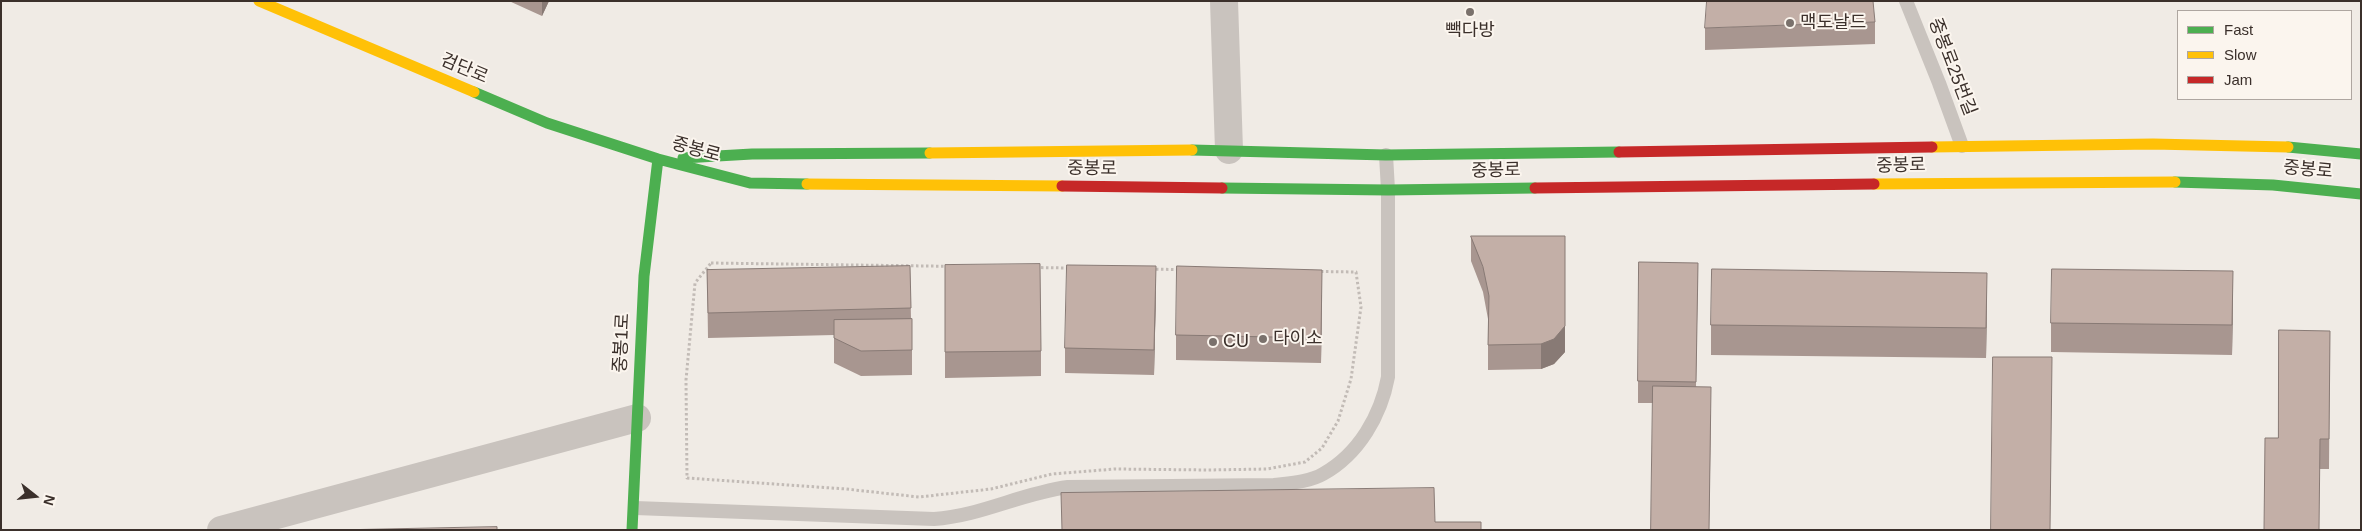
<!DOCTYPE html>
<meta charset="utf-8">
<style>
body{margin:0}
#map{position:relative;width:2362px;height:531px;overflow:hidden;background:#f0ebe5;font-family:Helvetica,sans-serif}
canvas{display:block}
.frame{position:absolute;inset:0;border:2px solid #3b302b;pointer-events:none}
.legend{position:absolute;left:2177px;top:10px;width:175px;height:90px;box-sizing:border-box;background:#fbf5ee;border:1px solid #aea6a0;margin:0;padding:6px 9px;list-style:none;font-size:15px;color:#3b302b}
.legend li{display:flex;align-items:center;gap:10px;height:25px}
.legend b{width:25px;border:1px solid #aea6a0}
.north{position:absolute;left:10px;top:471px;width:50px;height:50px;-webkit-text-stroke:4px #fbf5ee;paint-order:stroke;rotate:106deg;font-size:14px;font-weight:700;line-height:20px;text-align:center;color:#3b302b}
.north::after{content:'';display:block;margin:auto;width:18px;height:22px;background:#3b302b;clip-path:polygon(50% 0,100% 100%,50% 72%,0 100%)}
</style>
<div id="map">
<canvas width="2362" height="531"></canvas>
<div class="frame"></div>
<ul class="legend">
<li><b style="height:6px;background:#4caf50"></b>Fast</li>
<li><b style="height:6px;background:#ffc107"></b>Slow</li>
<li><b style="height:6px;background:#c62828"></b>Jam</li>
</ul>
<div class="north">N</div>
</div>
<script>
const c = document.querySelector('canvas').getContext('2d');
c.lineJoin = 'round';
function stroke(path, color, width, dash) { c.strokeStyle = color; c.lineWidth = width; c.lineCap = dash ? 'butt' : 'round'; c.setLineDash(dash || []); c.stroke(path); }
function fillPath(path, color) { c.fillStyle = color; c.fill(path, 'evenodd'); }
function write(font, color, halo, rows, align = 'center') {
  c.font = font + ' Helvetica,"Noto Sans KR",sans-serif'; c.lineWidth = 4; c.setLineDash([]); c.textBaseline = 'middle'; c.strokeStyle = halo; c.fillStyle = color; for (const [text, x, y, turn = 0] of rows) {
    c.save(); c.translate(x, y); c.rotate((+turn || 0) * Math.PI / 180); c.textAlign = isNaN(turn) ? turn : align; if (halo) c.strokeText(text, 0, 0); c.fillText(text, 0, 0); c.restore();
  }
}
stroke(new Path2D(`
 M 711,263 L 1356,272 L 1361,307 L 1351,379 L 1338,421 L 1322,448 L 1305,462 L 1267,469 L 1208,470 L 1115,469 L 1052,474 L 991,489 L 919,497 L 846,489 L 687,478 L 686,380 L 695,283 Z`), '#c2bbb6', 3, [2.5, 2.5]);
stroke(new Path2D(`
 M 1906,1 L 1939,83 L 1962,146
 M 635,508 L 934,519 C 980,516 1022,493 1068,487 L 1274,485 C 1290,483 1309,482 1323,474 C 1359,454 1381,415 1388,377 L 1388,190 L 1386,155`), '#c9c3be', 14);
stroke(new Path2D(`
 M 1224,1 L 1229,150
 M 221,530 L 637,418`), '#c9c3be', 28);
stroke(new Path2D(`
 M 474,92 L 547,123 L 658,159 L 750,183 L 807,184
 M 2288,147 L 2361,154
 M 1192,150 L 1386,155 L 1619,152
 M 683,158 L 752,154 L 930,153
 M 2175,182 L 2273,185 L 2361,194
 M 1222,188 L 1388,190 L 1535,188
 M 632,530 L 644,276 L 658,159`), '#4caf50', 11);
stroke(new Path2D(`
 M 259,1 L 474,92
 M 1932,147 L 2153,144 L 2288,147
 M 930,153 L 1192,150
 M 807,184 L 1062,186
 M 1874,184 L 2175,182`), '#ffc107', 11);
stroke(new Path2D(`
 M 1619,152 L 1932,147
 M 1062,186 L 1222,188
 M 1535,188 L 1874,184`), '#c62828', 11);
fillPath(new Path2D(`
 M 509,1 L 549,1 L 542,16 Z
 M 1875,22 L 1875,44 L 1705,50 L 1705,28 Z
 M 1471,236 L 1565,352 L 1554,364 L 1541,369 L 1488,370 L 1488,319 L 1483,292 L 1471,261 Z
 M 1698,263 L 1696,386 L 1711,416 L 1709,530 L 1651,530 L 1653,403 L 1638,403 L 1638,381 Z
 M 945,265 L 1041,351 L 1041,376 L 945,378 Z
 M 910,266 L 911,319 L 912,319 L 912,375 L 861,376 L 834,363 L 834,335 L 708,338 L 707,270 Z
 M 1156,291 L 1154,375 L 1065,373 L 1065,348 Z
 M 1322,295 L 1321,363 L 1176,360 L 1176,335 Z
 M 2233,301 L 2232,355 L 2051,352 L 2051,323 Z
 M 1987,302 L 1986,358 L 1711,355 L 1711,325 Z
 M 2330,331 L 2329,469 L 2320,469 L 2278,438 Z`), '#a89690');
fillPath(new Path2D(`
 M 542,1 L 549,1 L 542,16 Z
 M 1565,236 L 1565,352 L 1554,364 L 1541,369 L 1541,344 Z
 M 1156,266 L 1156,291 L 1154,375 L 1154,350 Z
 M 1322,270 L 1322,295 L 1321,363 L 1321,338 Z
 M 2233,271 L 2233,301 L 2232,355 L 2232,325 Z
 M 1987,273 L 1987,302 L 1986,358 L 1986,328 Z`), '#887a75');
const building = new Path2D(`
 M 1707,1 L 1873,1 L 1875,22 L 1705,28 Z
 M 1471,236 L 1565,236 L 1565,326 L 1554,339 L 1541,344 L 1488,345 L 1489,296 L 1483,267 Z
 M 1639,262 L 1698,263 L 1696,382 L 1638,381 Z
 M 1040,264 L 1041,351 L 945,352 L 945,265 Z
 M 1067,265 L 1156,266 L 1154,350 L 1065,348 Z
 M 910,266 L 911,308 L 708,313 L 707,270 Z
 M 1177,266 L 1322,270 L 1321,338 L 1176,335 Z
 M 1712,269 L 1987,273 L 1986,328 L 1711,325 Z
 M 2052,269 L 2233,271 L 2232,325 L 2051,323 Z
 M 912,319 L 912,350 L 861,351 L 834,338 L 834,320 Z
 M 2279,330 L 2330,331 L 2329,439 L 2320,439 L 2319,530 L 2264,530 L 2265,438 L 2278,438 Z
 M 1993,357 L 2052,357 L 2050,530 L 1991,530 Z
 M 1653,386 L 1711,387 L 1709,530 L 1651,530 Z
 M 1434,488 L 1435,522 L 1481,522 L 1481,530 L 1062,530 L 1061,493 Z
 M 497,527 L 497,530 L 337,530 Z`);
fillPath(building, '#c3afa7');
stroke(building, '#887a75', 1);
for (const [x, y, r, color] of [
 [1470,12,5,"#7a716c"],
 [1790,23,5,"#7a716c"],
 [1263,339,5,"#7a716c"],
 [1213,342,5,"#7a716c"]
]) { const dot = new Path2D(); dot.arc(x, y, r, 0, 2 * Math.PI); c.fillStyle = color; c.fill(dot); stroke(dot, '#fbf5ee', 2); }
write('18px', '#3b302b', '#fbf5ee', [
 ["맥도날드",1800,23],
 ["빽다방",1470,31,"center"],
 ["다이소",1273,339],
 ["CU",1223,342]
], 'left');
write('18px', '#3b302b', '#fbf5ee', [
 ["중봉로25번길",1952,67,69],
 ["검단로",464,69,23],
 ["중봉로",696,150,15],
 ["중봉로",1901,166,-1],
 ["중봉로",1092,169,1],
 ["중봉로",2308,170,5],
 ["중봉로",1496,171,-1],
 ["중봉1로",622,343,-87]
]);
</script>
